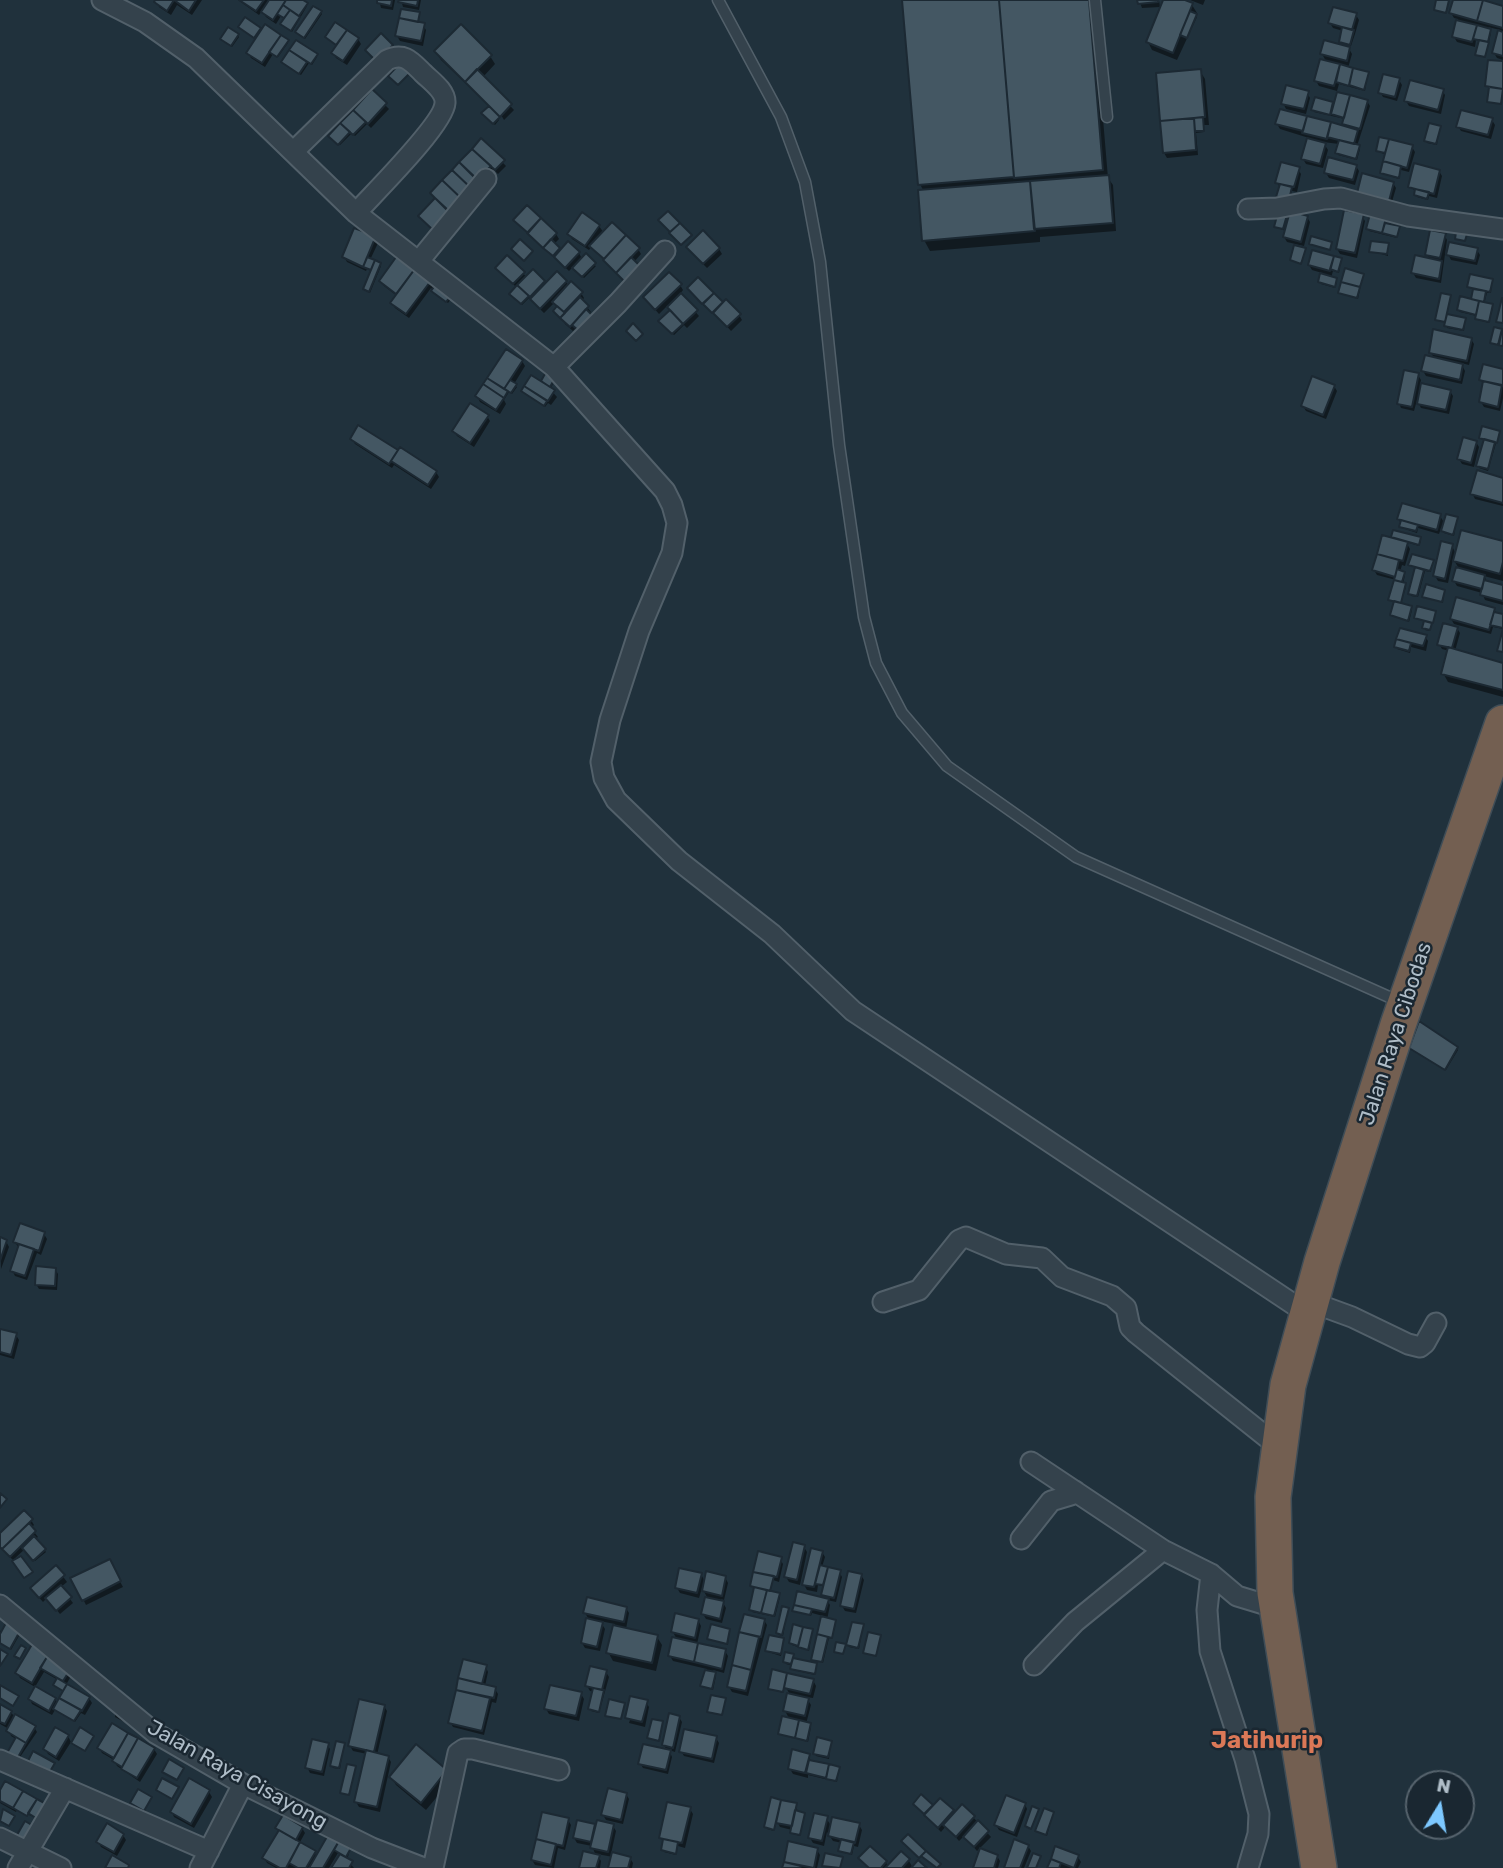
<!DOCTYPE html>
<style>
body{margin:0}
#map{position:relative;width:1503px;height:1868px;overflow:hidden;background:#20313c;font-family:Rubik,sans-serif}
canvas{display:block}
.north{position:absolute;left:1405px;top:1770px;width:70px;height:70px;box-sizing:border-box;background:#1a2731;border:2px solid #56636d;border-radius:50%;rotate:11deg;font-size:19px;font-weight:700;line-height:28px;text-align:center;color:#afbdc8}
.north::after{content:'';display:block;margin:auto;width:24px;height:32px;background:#7dc8ff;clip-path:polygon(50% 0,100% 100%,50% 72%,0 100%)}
</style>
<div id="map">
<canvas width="1503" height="1868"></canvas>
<div class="north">N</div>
</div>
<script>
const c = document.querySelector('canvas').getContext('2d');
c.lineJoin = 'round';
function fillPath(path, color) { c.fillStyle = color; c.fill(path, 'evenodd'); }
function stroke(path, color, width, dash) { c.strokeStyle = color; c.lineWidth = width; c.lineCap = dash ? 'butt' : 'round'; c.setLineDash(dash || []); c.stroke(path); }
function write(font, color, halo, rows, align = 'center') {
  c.font = font + ' Rubik,sans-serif'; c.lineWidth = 5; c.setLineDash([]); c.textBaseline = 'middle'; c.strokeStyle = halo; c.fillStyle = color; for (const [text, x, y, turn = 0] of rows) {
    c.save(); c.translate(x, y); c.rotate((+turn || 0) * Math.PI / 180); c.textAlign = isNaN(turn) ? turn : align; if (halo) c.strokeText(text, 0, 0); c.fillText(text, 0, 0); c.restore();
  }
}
fillPath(new Path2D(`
 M 157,0 L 202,0 L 192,15 L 177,5 L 171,15 L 159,7 Z
 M 238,0 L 300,0 L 307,6 L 292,32 L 283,26 L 286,19 L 281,16 L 276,24 L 266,17 L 262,11 L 259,15 Z
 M 379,0 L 395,0 L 393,10 L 381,8 Z
 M 401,0 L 421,0 L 419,10 L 403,7 Z
 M 904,0 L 1093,0 L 1108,178 L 1113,185 L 1116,231 L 1040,237 L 1040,242 L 930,251 L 924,240 L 924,192 L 920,184 Z
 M 1139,0 L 1159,0 L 1160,7 L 1142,8 Z
 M 1165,0 L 1180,0 L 1192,5 L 1197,13 L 1197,17 L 1177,60 L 1152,50 L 1148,42 Z
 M 1190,0 L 1205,0 L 1203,5 Z
 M 1454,0 L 1475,0 L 1503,7 L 1503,60 L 1497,58 L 1494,53 L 1500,30 L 1488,27 L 1491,33 L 1485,58 L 1477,54 L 1480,41 L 1476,40 L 1475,47 L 1457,42 L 1454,37 L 1458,19 L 1454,18 L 1451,13 Z
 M 321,12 L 322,14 L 305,39 L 299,34 Z
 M 419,14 L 419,24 L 423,25 L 426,30 L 423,46 L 400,41 L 397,36 Z
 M 1356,15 L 1359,20 L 1355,34 L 1351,46 L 1347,45 L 1352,54 L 1348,68 L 1368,73 L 1365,91 L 1339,84 L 1337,91 L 1319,86 L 1316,81 L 1327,63 L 1322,54 L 1344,48 L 1341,41 L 1343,31 L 1333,28 L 1330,23 Z
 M 336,24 L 358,39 L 361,44 L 347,65 L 336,58 L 333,53 L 338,46 L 327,37 Z
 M 241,29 L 259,29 L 262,33 L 288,43 L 278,57 L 273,54 L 265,67 L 251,58 L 248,53 L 257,40 Z
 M 238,35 L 239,37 L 232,47 L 222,39 Z
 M 297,42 L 317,57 L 312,65 L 309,63 L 301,75 L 283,62 Z
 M 436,52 L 490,56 L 495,64 L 483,77 L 514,110 L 504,120 L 497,108 L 494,110 L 499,120 L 495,125 L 485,115 L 490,107 L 441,60 Z
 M 1200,71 L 1205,79 L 1209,125 L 1203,125 L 1204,132 L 1196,133 L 1198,155 L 1167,158 L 1164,153 L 1158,74 Z
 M 1399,80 L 1402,85 L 1397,101 L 1383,97 L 1380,92 Z
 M 1442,90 L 1445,95 L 1441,114 L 1409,106 L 1406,101 Z
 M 372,92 L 389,109 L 371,128 L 367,124 L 355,136 L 352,133 L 340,145 L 332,138 Z
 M 1307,92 L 1310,98 L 1306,114 L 1286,109 L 1283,103 Z
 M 1316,99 L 1336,104 L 1367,101 L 1370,106 L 1357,146 L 1360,149 L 1357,160 L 1338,155 L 1339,144 L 1323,142 L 1328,150 L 1323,168 L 1306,164 L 1303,159 L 1309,138 L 1280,129 L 1277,124 L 1343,127 L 1345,119 L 1314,112 Z
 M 1492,120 L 1495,125 L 1491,139 L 1461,131 L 1458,126 Z
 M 1439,128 L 1437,145 L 1427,143 L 1426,141 Z
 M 1380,139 L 1412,147 L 1415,152 L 1409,172 L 1401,170 L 1399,179 L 1383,174 L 1386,155 L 1377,151 Z
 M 482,141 L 506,166 L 498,174 L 494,170 L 435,233 L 420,216 L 435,200 L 432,193 Z
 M 1356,166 L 1359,171 L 1355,185 L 1329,178 L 1326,173 Z
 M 1298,169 L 1301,174 L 1297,192 L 1292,191 L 1289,201 L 1279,199 L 1280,188 L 1277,182 Z
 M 1439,171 L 1442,176 L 1437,198 L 1429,196 L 1428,200 L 1417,197 L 1416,192 L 1410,186 Z
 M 1363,175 L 1393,183 L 1396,188 L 1391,205 Z
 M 1286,216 L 1289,221 L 1307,217 L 1310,222 L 1304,246 L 1287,242 L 1284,237 L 1286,231 L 1277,228 L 1276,226 Z
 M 1362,216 L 1365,221 L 1357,258 L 1340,254 L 1337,249 Z
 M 1385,219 L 1386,224 L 1398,228 L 1397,238 L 1369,231 L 1368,229 Z
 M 516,220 L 556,234 L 559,239 L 554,244 L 560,252 L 579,253 L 582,259 L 596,266 L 584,278 L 573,267 L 569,271 Z
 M 599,226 L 604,233 L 638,249 L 641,254 L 634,262 L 631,287 L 592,246 L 589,250 L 572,239 L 569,234 Z
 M 1444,234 L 1447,240 L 1441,283 L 1416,278 L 1413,273 L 1430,260 L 1427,254 Z
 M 375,238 L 378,243 L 370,260 L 381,266 L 370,293 L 365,289 L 373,271 L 367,269 L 366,271 L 347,262 L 344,257 Z
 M 1388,245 L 1388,256 L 1371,251 Z
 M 719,249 L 722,254 L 707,268 L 691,252 Z
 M 1477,250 L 1480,255 L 1477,265 L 1451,260 L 1448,254 Z
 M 400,255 L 453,296 L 448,303 L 431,288 L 409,318 L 395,308 L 392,303 L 397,296 L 384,286 L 381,281 Z
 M 1341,260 L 1339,273 L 1333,271 L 1331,278 L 1337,282 L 1335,288 L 1321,284 L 1322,273 L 1312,270 L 1309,265 Z
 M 497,268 L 523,273 L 527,278 L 533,271 L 547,284 L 566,282 L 569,286 L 581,293 L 584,298 L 582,301 L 591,312 L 573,331 L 565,324 L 555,302 L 544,313 L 529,298 L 522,305 L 512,296 L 517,288 Z
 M 1363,275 L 1358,299 L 1341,294 L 1340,292 Z
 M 698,280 L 723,306 L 739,315 L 742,320 L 731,331 L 715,313 L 706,308 L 692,294 L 689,289 Z
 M 1492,281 L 1491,293 L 1487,293 L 1484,304 L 1493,307 L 1489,323 L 1478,320 L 1477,316 L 1460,312 L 1458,310 L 1472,301 L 1475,290 L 1469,287 Z
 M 680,285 L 683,290 L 680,294 L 699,316 L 687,328 L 684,325 L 674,335 L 662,323 L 671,311 L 668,305 L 659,314 L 645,298 Z
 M 1450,297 L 1447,315 L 1465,319 L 1464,331 L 1447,328 L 1447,323 L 1437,320 Z
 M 1471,339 L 1474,344 L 1469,365 L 1461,363 L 1465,371 L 1462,384 L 1426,376 L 1423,371 L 1435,359 L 1430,352 Z
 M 522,361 L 525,366 L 514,384 L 517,387 L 512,394 L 509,392 L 504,400 L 506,404 L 500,414 L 480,402 L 477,396 Z
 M 1503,371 L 1503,398 L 1500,411 L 1484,407 L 1481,402 L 1484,386 L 1481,380 Z
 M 546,375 L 555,381 L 550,389 L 557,397 L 551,405 L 548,403 L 545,407 L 523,391 L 532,377 L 546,386 L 543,381 Z
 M 1418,375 L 1421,380 L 1420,385 L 1450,391 L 1453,396 L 1449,414 L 1421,408 L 1417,400 L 1414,411 L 1401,408 L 1399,403 Z
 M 1334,386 L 1337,391 L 1326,419 L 1306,411 L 1303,406 Z
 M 487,416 L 490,421 L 474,447 L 457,436 L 454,431 Z
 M 359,428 L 399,453 L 436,472 L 439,477 L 431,489 L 394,465 L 392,468 L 355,444 L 352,439 Z
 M 1499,433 L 1488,471 L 1479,468 L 1485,441 L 1481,438 Z
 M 1476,442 L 1479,447 L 1474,467 L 1462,464 L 1459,459 Z
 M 1503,480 L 1503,506 L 1475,499 L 1472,493 Z
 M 1440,516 L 1445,524 L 1457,518 L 1454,536 L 1444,533 L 1441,528 L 1439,534 L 1418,528 L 1417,533 L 1402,528 L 1399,519 Z
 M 1383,537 L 1395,540 L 1393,537 L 1420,539 L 1421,541 L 1419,546 L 1406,542 L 1410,549 L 1405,566 L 1402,565 L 1400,572 L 1405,575 L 1403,584 L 1406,587 L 1401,603 L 1412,610 L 1409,622 L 1392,615 L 1395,602 L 1390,599 L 1396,580 L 1377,575 L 1374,570 Z
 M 1503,543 L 1503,581 L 1484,576 L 1488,583 L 1503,587 L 1503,605 L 1485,600 L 1482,593 L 1457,586 L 1454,581 L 1460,570 L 1453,559 L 1448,583 L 1438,581 L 1435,576 L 1452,546 L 1456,554 Z
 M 1432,561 L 1431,572 L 1425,571 L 1418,597 L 1411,596 L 1417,568 L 1410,565 Z
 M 1444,591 L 1443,603 L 1424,597 Z
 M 1494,609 L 1497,614 L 1503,616 L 1503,629 L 1493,627 L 1491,634 L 1454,624 L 1451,619 Z
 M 1435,612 L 1430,631 L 1425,630 L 1425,622 L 1416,618 Z
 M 1457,628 L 1460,633 L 1455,651 L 1503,664 L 1503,697 L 1448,682 L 1443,673 L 1449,651 L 1442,649 L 1439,644 Z
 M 1401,630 L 1425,636 L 1428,641 L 1426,651 L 1411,647 L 1410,653 L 1397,649 Z
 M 1411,1048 L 1457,1048 L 1458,1050 L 1446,1070 Z
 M 44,1234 L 47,1239 L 41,1255 L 37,1253 L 27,1280 L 15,1276 L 12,1270 L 18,1247 L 15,1242 Z
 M 0,1239 L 6,1241 L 9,1247 L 1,1269 Z
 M 55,1269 L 58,1274 L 57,1290 L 39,1289 L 36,1284 Z
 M 0,1330 L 16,1335 L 19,1340 L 14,1359 L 0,1355 Z
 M 31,1520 L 34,1525 L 31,1528 L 38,1537 L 35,1539 L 46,1552 L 35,1561 L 25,1549 L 13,1560 L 0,1547 L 0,1536 Z
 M 804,1547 L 807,1552 L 800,1585 L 789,1582 L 786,1577 Z
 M 822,1552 L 825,1557 L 822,1567 L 839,1571 L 842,1577 L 836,1602 L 827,1600 L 830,1605 L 827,1620 L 836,1623 L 832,1639 L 829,1638 L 823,1663 L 813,1659 L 823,1616 L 812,1613 L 811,1616 L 794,1610 L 826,1600 L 823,1594 L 825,1587 L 818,1585 L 817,1592 L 807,1590 L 804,1585 Z
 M 780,1559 L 783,1564 L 779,1582 L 773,1580 L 770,1593 L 780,1597 L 775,1617 L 752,1612 L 756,1589 L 751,1586 Z
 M 109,1561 L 123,1587 L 86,1605 L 73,1579 Z
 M 56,1567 L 67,1582 L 61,1587 L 73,1603 L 60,1614 L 47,1598 L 43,1602 L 35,1593 Z
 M 701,1574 L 705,1582 L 725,1577 L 728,1583 L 724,1600 L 721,1599 L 726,1608 L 722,1623 L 706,1619 L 703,1614 L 707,1597 L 702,1588 L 699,1598 L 680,1593 L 677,1588 Z
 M 861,1575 L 864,1580 L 856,1613 L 845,1611 L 842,1606 Z
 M 626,1608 L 629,1613 L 626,1629 L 657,1637 L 662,1645 L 656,1671 L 613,1661 L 608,1652 L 615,1624 L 600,1621 L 605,1629 L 600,1651 L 585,1648 L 582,1643 L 588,1618 L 585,1613 Z
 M 788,1610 L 783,1636 L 779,1635 L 777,1633 Z
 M 745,1616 L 764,1620 L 767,1625 L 748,1696 L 732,1692 L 729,1687 Z
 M 698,1620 L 701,1626 L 697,1644 L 725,1651 L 728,1656 L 724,1673 L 713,1670 L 716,1676 L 713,1690 L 702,1686 L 707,1669 L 673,1661 L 670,1656 L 677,1640 L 673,1632 Z
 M 794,1626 L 812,1631 L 809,1651 L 792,1645 Z
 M 863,1626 L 859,1649 L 849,1647 L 848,1645 Z
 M 0,1630 L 2,1634 L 19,1633 L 20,1634 L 11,1650 L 0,1643 Z
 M 729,1631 L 728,1645 L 709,1639 Z
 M 783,1640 L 781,1656 L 768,1652 L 767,1650 Z
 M 35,1643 L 68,1671 L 71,1676 L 66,1685 L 89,1698 L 92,1703 L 85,1715 L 81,1713 L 75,1722 L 55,1710 L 52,1715 L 32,1704 L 30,1699 L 55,1699 L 58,1704 L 65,1692 L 58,1680 L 44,1672 L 35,1687 L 20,1678 L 17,1673 Z
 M 793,1655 L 793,1660 L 816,1665 L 815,1675 L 793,1670 L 793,1666 L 786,1664 L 785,1662 Z
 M 464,1662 L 486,1667 L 488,1672 L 485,1686 L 495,1689 L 498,1694 L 496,1703 L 492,1702 L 484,1735 L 453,1727 L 450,1722 Z
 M 606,1672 L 609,1677 L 599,1713 L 591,1711 L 594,1692 L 590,1691 L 587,1686 Z
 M 786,1674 L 789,1677 L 813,1680 L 816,1686 L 813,1698 L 806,1697 L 811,1705 L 806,1724 L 811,1727 L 808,1742 L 779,1734 L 790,1720 L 785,1711 L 789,1693 L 785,1686 L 783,1693 L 769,1689 Z
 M 581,1694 L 584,1699 L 579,1721 L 549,1714 L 546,1709 Z
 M 646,1702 L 649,1707 L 645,1727 L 629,1723 L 630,1720 L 626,1718 Z
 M 0,1706 L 11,1712 L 15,1718 L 34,1727 L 37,1732 L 18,1760 L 10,1755 L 16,1739 L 11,1736 L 9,1729 L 0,1724 Z
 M 384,1706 L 387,1711 L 377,1755 L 388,1757 L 391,1762 L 380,1812 L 359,1807 L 356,1802 L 367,1754 L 353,1751 L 350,1746 Z
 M 115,1713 L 128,1720 L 128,1724 L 115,1717 Z
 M 679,1717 L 682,1722 L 675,1752 L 669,1750 L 672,1757 L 668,1774 L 643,1768 L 640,1763 L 667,1751 L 664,1745 Z
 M 112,1726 L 154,1749 L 157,1754 L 140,1782 L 117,1766 L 114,1760 L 102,1753 L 99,1748 Z
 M 68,1736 L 71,1742 L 59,1761 L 48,1754 L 45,1749 Z
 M 716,1738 L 719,1743 L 714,1763 L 684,1756 L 681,1751 Z
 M 831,1742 L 829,1759 L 816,1756 L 815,1754 Z
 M 327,1744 L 330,1749 L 324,1776 L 310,1773 L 307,1767 Z
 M 344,1745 L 340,1769 L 333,1768 L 332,1766 Z
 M 416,1747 L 451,1780 L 426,1810 L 396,1785 L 391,1777 Z
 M 809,1755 L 811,1762 L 839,1768 L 837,1782 L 808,1775 L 808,1778 L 793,1774 L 790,1769 Z
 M 209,1792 L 212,1797 L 194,1828 L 174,1817 L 172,1812 Z
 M 0,1793 L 41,1820 L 17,1810 L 16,1812 L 0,1803 Z
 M 626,1794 L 629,1799 L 623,1824 L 606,1820 L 603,1815 Z
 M 772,1800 L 796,1805 L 798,1813 L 804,1814 L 800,1836 L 793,1834 L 792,1830 L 780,1827 L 777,1821 L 774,1831 L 767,1829 Z
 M 1025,1804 L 1027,1809 L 1017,1837 L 999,1830 L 996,1825 Z
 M 916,1806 L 931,1806 L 933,1809 L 952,1811 L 955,1815 L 973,1817 L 991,1837 L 977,1851 L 964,1836 L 959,1841 L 946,1826 L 941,1832 Z
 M 690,1809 L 693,1814 L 685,1848 L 678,1846 L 676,1855 L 664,1852 L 664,1843 L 661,1838 Z
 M 1053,1813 L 1047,1836 L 1038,1832 L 1037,1830 Z
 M 826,1818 L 832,1827 L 859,1825 L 862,1830 L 858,1847 L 854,1846 L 852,1855 L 841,1852 L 842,1843 L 833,1841 L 827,1832 L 824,1846 L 813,1843 L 810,1838 Z
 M 568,1820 L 571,1825 L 565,1850 L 558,1848 L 554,1868 L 535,1865 L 532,1860 Z
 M 578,1822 L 597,1827 L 613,1826 L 616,1831 L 611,1854 L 630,1858 L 633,1863 L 632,1868 L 610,1868 L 613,1857 L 597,1854 L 601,1861 L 600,1868 L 581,1868 L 596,1856 L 592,1846 L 577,1843 L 574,1838 Z
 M 277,1828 L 302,1828 L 305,1833 L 299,1844 L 315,1853 L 317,1858 L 329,1838 L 350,1850 L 347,1860 L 354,1868 L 333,1868 L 341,1854 L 338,1853 L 329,1868 L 276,1868 L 267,1863 L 264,1858 L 279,1832 Z
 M 123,1835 L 126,1840 L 117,1856 L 101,1847 L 98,1842 Z
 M 790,1843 L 817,1850 L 820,1855 L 817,1868 L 784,1868 Z
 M 1028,1846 L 1031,1851 L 1024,1868 L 1005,1868 Z
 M 1056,1848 L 1078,1857 L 1081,1862 L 1078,1868 L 1049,1868 Z
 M 997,1856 L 1000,1861 L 998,1868 L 974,1868 Z
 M 861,1858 L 886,1862 L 888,1867 L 909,1861 L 913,1868 L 869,1868 Z`), '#0007');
const building = new Path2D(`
 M 155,0 L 174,0 L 167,11 L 154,2 Z
 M 174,0 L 196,0 L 189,11 Z
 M 239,0 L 264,0 L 256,11 Z
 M 269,0 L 286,0 L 273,20 L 261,12 Z
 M 286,0 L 303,0 L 308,3 L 299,16 L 283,5 Z
 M 377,0 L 392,0 L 391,6 L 377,3 Z
 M 399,0 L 418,0 L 417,6 L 398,2 Z
 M 902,0 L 999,0 L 1014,177 L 918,185 Z
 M 999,0 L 1089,0 L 1103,170 L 1014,178 Z
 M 1137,0 L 1158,0 L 1158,2 L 1138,4 Z
 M 1163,0 L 1185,0 L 1193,3 L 1173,53 L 1146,42 Z
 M 1436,0 L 1449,0 L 1446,13 L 1434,10 Z
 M 1453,0 L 1483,0 L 1477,21 L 1449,13 Z
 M 1483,0 L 1503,6 L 1503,28 L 1477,21 Z
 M 283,5 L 290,10 L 284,18 L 277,14 Z
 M 313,6 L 322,11 L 304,38 L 295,32 Z
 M 1333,7 L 1357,13 L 1352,30 L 1328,23 Z
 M 401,9 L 420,12 L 418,22 L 399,18 Z
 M 290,10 L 300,17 L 291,31 L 280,24 Z
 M 1190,11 L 1197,14 L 1187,38 L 1180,35 Z
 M 245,17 L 261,28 L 254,38 L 238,27 Z
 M 399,18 L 425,23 L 421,41 L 395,36 Z
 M 1456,20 L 1477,25 L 1472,42 L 1452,37 Z
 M 335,22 L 347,30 L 336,45 L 325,37 Z
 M 265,24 L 281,35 L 262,63 L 246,53 Z
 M 461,24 L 492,55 L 465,82 L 434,51 Z
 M 1477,25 L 1491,29 L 1488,42 L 1473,39 Z
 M 228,27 L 239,34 L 231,46 L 220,39 Z
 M 1342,27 L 1354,30 L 1350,45 L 1339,42 Z
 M 347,30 L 359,38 L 343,61 L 331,53 Z
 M 1498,30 L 1503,32 L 1503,56 L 1492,53 Z
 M 381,33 L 393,45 L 377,62 L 365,50 Z
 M 281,35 L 289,40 L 277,57 L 269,52 Z
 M 296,40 L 318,54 L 311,64 L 289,50 Z
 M 1324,40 L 1350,47 L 1347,61 L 1320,54 Z
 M 1479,40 L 1489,42 L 1485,57 L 1475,55 Z
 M 289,50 L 307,62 L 299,74 L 281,62 Z
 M 1320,59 L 1340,64 L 1334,86 L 1314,81 Z
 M 1488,60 L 1503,61 L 1503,89 L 1485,86 Z
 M 402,61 L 412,71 L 398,85 L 388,76 Z
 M 1340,64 L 1353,68 L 1349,86 L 1336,82 Z
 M 1353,68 L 1369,72 L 1364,90 L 1349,85 Z
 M 477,69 L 512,104 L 500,117 L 465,82 Z
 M 1201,69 L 1205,117 L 1160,121 L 1156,73 Z
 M 1383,74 L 1400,78 L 1395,97 L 1378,93 Z
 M 1410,80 L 1444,89 L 1438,110 L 1404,101 Z
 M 1286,85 L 1309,91 L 1304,109 L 1281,104 Z
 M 1489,87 L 1503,89 L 1501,104 L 1487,102 Z
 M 372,89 L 387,103 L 368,124 L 353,110 Z
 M 1337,92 L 1350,95 L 1344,118 L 1331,114 Z
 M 1350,95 L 1368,100 L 1360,129 L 1342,124 Z
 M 1315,97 L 1333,102 L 1330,115 L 1311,110 Z
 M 489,106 L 500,117 L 493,124 L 481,113 Z
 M 1280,109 L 1307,116 L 1303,131 L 1275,124 Z
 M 353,110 L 366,122 L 353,135 L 340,123 Z
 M 1461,110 L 1493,118 L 1488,135 L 1456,127 Z
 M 1307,116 L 1331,122 L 1327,139 L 1302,133 Z
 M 1203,117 L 1204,131 L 1195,131 L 1194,118 Z
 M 1194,118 L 1196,150 L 1163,153 L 1160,121 Z
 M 1331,122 L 1358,130 L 1354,144 L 1327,137 Z
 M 340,123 L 350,132 L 338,145 L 328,136 Z
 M 1429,123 L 1441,126 L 1436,144 L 1424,141 Z
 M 1379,137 L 1389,139 L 1385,153 L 1376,151 Z
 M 481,138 L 505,160 L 495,170 L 472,149 Z
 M 1307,138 L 1326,143 L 1320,164 L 1301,159 Z
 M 1389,139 L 1413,145 L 1407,168 L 1383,161 Z
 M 1339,140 L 1360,145 L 1356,159 L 1335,153 Z
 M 472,149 L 491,166 L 478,180 L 459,162 Z
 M 1328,157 L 1357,165 L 1353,180 L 1324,173 Z
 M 1383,161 L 1401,166 L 1399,178 L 1380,173 Z
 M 459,162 L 478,181 L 471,188 L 452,170 Z
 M 1281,162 L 1300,167 L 1294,187 L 1275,183 Z
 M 1414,163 L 1440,170 L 1434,194 L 1408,187 Z
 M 452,170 L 472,189 L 463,200 L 442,180 Z
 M 1362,173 L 1394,182 L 1389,201 L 1357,193 Z
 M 1109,175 L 1113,223 L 1034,229 L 1030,181 Z
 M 442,180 L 463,200 L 450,213 L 430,193 Z
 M 1030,181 L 1035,231 L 922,241 L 918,190 Z
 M 1280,184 L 1292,187 L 1289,200 L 1276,197 Z
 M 1415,189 L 1429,192 L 1427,199 L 1414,195 Z
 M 435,198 L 449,211 L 432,229 L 418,216 Z
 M 527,205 L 541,218 L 528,233 L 513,220 Z
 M 1344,210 L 1364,214 L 1355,253 L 1336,249 Z
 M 668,211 L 680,223 L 670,232 L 658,220 Z
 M 1290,211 L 1308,216 L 1301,242 L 1283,237 Z
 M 582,212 L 600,225 L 585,246 L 567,234 Z
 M 1278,212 L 1287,215 L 1283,229 L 1274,227 Z
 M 1370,214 L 1386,218 L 1382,233 L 1366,229 Z
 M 541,218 L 557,233 L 543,248 L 527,233 Z
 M 612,222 L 626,235 L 604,259 L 589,246 Z
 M 680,223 L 692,235 L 681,245 L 669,233 Z
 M 1385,223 L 1400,226 L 1397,237 L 1382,233 Z
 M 354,228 L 376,236 L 363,267 L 342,257 Z
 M 703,230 L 720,248 L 703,264 L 686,247 Z
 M 1430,230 L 1446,233 L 1440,258 L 1425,255 Z
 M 1456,232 L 1467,234 L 1465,241 L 1455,239 Z
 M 626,235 L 640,248 L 616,273 L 603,260 Z
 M 1311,236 L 1332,242 L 1330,250 L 1309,244 Z
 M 520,239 L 533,251 L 524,261 L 511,249 Z
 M 551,239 L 560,248 L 553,256 L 543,248 Z
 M 568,241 L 580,252 L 565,268 L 554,257 Z
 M 1371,241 L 1389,243 L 1387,254 L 1369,252 Z
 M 1449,242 L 1478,248 L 1475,261 L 1446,255 Z
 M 1294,245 L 1306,248 L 1301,264 L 1290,260 Z
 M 1312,250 L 1334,256 L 1330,271 L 1308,265 Z
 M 399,253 L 417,266 L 396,294 L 379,281 Z
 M 586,253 L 596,263 L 582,277 L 572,268 Z
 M 507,255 L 525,272 L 513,284 L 495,268 Z
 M 1415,255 L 1442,261 L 1439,279 L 1411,273 Z
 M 1334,256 L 1342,258 L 1338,272 L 1330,269 Z
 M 367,257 L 375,260 L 371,270 L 363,267 Z
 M 631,257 L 642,268 L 627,284 L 616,273 Z
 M 375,260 L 381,263 L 369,292 L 363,289 Z
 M 417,266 L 433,278 L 406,314 L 390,303 Z
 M 1345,268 L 1364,274 L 1360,287 L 1341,282 Z
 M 533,269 L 545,281 L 530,297 L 517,285 Z
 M 557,271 L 567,281 L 540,309 L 530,299 Z
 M 669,272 L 682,284 L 655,310 L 643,297 Z
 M 1320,273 L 1337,278 L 1335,287 L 1318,282 Z
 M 1470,274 L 1493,279 L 1490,292 L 1467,287 Z
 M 698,277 L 714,293 L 702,304 L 687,288 Z
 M 438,281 L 453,293 L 446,302 L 431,291 Z
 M 571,281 L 583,292 L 564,312 L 552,302 Z
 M 1341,282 L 1360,287 L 1357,298 L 1338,293 Z
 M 517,285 L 529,296 L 521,304 L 509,294 Z
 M 1473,289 L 1486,291 L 1484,302 L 1471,299 Z
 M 681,293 L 698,310 L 683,324 L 667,307 Z
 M 714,293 L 723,302 L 712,313 L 703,304 Z
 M 1441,293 L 1451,295 L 1445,322 L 1435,320 Z
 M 1460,296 L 1479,301 L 1476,315 L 1457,310 Z
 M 580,297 L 589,306 L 570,327 L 560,318 Z
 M 1502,298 L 1503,298 L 1503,323 L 1496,322 Z
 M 726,299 L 741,314 L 727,327 L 713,313 Z
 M 1479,301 L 1493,304 L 1489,322 L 1475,319 Z
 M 557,306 L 565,313 L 560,318 L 553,311 Z
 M 586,309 L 593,316 L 579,331 L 572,325 Z
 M 670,310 L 683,324 L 672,334 L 658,321 Z
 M 1447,314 L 1466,318 L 1463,330 L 1444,326 Z
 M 633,323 L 643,334 L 636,341 L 626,331 Z
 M 1494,327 L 1502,329 L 1499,345 L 1490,343 Z
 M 1433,329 L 1472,338 L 1467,361 L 1429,353 Z
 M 1502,329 L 1503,329 L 1503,346 L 1498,345 Z
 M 506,349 L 523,360 L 504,389 L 487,378 Z
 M 1425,355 L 1463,364 L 1460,380 L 1421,371 Z
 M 1483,364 L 1503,369 L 1503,386 L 1479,380 Z
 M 1404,370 L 1419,373 L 1412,407 L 1397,404 Z
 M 546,372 L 555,378 L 550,387 L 541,381 Z
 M 531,375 L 555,390 L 548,401 L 524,386 Z
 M 1312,376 L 1335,385 L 1323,415 L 1301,406 Z
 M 487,378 L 508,391 L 504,398 L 483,384 Z
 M 510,380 L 517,384 L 511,393 L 504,389 Z
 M 1483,381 L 1502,385 L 1498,407 L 1479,402 Z
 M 1421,383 L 1451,390 L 1446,410 L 1417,404 Z
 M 483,384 L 504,398 L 496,410 L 475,396 Z
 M 524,386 L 547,401 L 544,406 L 521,391 Z
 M 470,403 L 489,415 L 470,443 L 452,431 Z
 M 358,425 L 398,450 L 389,464 L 350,439 Z
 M 1482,426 L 1500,431 L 1497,443 L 1479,438 Z
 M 1463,437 L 1477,441 L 1471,463 L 1457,459 Z
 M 1484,439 L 1495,442 L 1488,469 L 1476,466 Z
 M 400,447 L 437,471 L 428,485 L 391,461 Z
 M 1477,470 L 1503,478 L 1503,503 L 1470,494 Z
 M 1402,503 L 1441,514 L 1437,530 L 1397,519 Z
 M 1446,514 L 1458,517 L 1453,535 L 1441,531 Z
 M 1401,520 L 1418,525 L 1416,531 L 1399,527 Z
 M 1393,530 L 1421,537 L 1419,545 L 1391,537 Z
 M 1461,530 L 1503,541 L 1503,562 L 1500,574 L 1453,561 Z
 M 1382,535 L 1408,542 L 1403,561 L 1377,554 Z
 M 1441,541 L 1453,544 L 1445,579 L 1433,576 Z
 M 1377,554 L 1399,560 L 1395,577 L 1372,570 Z
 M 1412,554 L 1434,560 L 1430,571 L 1408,565 Z
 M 1415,567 L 1424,570 L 1417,596 L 1408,594 Z
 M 1456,567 L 1485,575 L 1482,589 L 1452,581 Z
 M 1397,569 L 1405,572 L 1402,582 L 1394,580 Z
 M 1394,580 L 1406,583 L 1401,603 L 1388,600 Z
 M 1484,580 L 1503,585 L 1503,601 L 1480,595 Z
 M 1426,584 L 1445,590 L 1442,602 L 1422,597 Z
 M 1456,597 L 1495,608 L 1489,630 L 1450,619 Z
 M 1394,601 L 1412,606 L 1408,621 L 1390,615 Z
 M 1417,606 L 1436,611 L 1433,623 L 1414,618 Z
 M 1494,612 L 1503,614 L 1503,628 L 1490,625 Z
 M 1424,621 L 1432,623 L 1430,630 L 1422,628 Z
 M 1443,623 L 1458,627 L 1452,648 L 1437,645 Z
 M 1400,628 L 1427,635 L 1423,646 L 1396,639 Z
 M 1503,629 L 1503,652 L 1497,651 Z
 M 1396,639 L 1411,643 L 1409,651 L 1394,647 Z
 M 1448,647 L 1503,663 L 1503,690 L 1441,674 Z
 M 1419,1021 L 1458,1047 L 1445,1070 L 1409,1048 Z
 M 20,1223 L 45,1232 L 39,1251 L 13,1242 Z
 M 0,1237 L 7,1240 L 0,1261 Z
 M 19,1244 L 34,1249 L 25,1276 L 10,1271 Z
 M 36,1266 L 56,1268 L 55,1286 L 35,1285 Z
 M 0,1329 L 17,1333 L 11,1355 L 0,1352 Z
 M 0,1493 L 7,1499 L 0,1508 Z
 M 24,1510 L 33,1519 L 2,1549 L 0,1547 L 0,1533 Z
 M 29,1523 L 36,1531 L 10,1557 L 2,1549 Z
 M 34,1536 L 46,1549 L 33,1561 L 22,1548 Z
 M 793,1542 L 805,1545 L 797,1580 L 784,1577 Z
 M 811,1548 L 823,1551 L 814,1587 L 802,1585 Z
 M 758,1551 L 782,1557 L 777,1577 L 753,1572 Z
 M 21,1556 L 33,1572 L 24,1578 L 12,1561 Z
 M 110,1559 L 121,1581 L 82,1601 L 70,1578 Z
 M 56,1565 L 65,1575 L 39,1598 L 30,1588 Z
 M 820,1565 L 828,1567 L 823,1585 L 815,1584 Z
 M 828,1567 L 841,1570 L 834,1598 L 821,1595 Z
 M 679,1568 L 702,1573 L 697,1593 L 675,1588 Z
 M 706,1571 L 726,1576 L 722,1596 L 702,1591 Z
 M 848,1571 L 862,1574 L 854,1609 L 840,1606 Z
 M 753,1572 L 774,1576 L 770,1591 L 750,1586 Z
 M 61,1585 L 72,1597 L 56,1611 L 45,1598 Z
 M 754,1587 L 767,1590 L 761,1613 L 749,1610 Z
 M 767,1590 L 780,1593 L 774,1616 L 761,1613 Z
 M 797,1591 L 829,1599 L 825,1612 L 794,1605 Z
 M 587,1597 L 627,1607 L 624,1622 L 583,1613 Z
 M 705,1597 L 724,1601 L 720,1619 L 701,1614 Z
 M 794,1605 L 812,1609 L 810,1615 L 792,1611 Z
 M 782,1606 L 789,1608 L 782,1635 L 776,1633 Z
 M 675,1613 L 699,1619 L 695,1638 L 671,1632 Z
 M 744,1614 L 765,1619 L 761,1637 L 739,1632 Z
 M 821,1616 L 836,1620 L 832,1638 L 817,1634 Z
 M 586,1618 L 603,1622 L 597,1647 L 581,1643 Z
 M 852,1622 L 864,1624 L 858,1648 L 846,1645 Z
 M 6,1623 L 20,1631 L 10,1649 L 0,1643 L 0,1634 Z
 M 711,1624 L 730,1629 L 727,1644 L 707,1639 Z
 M 793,1624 L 803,1627 L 798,1646 L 789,1643 Z
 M 613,1625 L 658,1635 L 652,1663 L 606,1653 Z
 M 803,1627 L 813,1629 L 808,1650 L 798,1647 Z
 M 739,1632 L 759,1637 L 751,1670 L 732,1665 Z
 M 868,1632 L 881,1635 L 876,1656 L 863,1653 Z
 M 817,1634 L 828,1637 L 822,1662 L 811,1660 Z
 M 769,1635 L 784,1638 L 781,1654 L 765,1651 Z
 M 672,1637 L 698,1643 L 694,1662 L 668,1656 Z
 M 34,1641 L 51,1650 L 32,1683 L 15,1673 Z
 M 836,1642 L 846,1644 L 843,1654 L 834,1652 Z
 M 698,1643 L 726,1649 L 722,1669 L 694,1662 Z
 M 21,1645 L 26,1648 L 20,1659 L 14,1656 Z
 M 0,1649 L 8,1654 L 0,1666 Z
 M 785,1652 L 794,1654 L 791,1664 L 783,1662 Z
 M 47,1657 L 70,1670 L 63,1681 L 40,1668 Z
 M 793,1658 L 817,1663 L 815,1674 L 790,1669 Z
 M 463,1659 L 487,1665 L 482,1684 L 458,1678 Z
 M 732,1665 L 751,1670 L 746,1691 L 727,1687 Z
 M 590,1666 L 607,1670 L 602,1690 L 585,1686 Z
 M 772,1669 L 787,1673 L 783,1692 L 768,1689 Z
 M 705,1670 L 716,1672 L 712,1689 L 700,1686 Z
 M 787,1673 L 814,1679 L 810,1694 L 784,1688 Z
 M 57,1678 L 67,1684 L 63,1691 L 53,1685 Z
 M 458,1678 L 496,1687 L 494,1698 L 456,1690 Z
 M 67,1684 L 90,1697 L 82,1711 L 59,1698 Z
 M 0,1685 L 19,1696 L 13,1706 L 0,1698 Z
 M 550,1685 L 582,1692 L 576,1716 L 544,1709 Z
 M 35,1686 L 56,1698 L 49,1711 L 28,1699 Z
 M 593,1688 L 604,1690 L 599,1712 L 588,1709 Z
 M 456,1690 L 490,1698 L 482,1731 L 448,1723 Z
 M 787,1693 L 809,1698 L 805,1716 L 783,1711 Z
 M 711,1695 L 726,1698 L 722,1715 L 707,1712 Z
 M 630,1696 L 648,1700 L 642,1722 L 625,1718 Z
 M 59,1698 L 81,1710 L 74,1721 L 53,1709 Z
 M 359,1699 L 385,1705 L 374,1752 L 348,1746 Z
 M 609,1699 L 625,1703 L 621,1719 L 605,1716 Z
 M 0,1704 L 12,1711 L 5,1724 L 0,1722 Z
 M 669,1713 L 680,1716 L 673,1748 L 662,1745 Z
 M 15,1714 L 36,1726 L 26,1743 L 6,1731 Z
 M 782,1716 L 799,1720 L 795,1738 L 778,1734 Z
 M 652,1719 L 663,1721 L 659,1741 L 647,1738 Z
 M 799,1720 L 811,1723 L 807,1741 L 795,1738 Z
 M 112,1723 L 128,1733 L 114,1758 L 97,1748 Z
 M 55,1727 L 69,1735 L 56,1757 L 43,1749 Z
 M 80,1727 L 94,1736 L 85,1751 L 71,1743 Z
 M 684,1729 L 717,1736 L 712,1759 L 679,1752 Z
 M 128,1733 L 138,1738 L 122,1767 L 112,1761 Z
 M 16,1737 L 26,1743 L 17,1759 L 7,1753 Z
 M 817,1737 L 832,1741 L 828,1757 L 813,1754 Z
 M 138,1738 L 155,1748 L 137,1778 L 121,1769 Z
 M 312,1739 L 329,1743 L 322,1772 L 305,1768 Z
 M 336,1741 L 345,1743 L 339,1768 L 330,1766 Z
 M 416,1744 L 447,1770 L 421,1803 L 389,1777 Z
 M 643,1744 L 671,1750 L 666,1770 L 638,1764 Z
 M 792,1749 L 810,1754 L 805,1773 L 788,1769 Z
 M 366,1750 L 389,1756 L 377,1807 L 354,1802 Z
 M 33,1751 L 55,1763 L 49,1773 L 28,1761 Z
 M 169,1759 L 184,1768 L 177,1780 L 162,1772 Z
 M 809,1760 L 829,1764 L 826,1778 L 806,1773 Z
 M 347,1764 L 356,1766 L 349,1795 L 340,1793 Z
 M 829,1764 L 840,1767 L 836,1781 L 826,1779 Z
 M 162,1778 L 179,1787 L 172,1799 L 156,1790 Z
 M 189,1778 L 210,1790 L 191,1824 L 170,1812 Z
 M 5,1781 L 23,1791 L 13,1808 L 0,1801 L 0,1790 Z
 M 608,1788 L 627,1793 L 621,1820 L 601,1815 Z
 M 138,1789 L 152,1797 L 144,1811 L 130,1803 Z
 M 23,1791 L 37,1799 L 27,1816 L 13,1808 Z
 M 921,1794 L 933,1805 L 924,1814 L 913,1804 Z
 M 1006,1795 L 1026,1803 L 1014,1833 L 994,1825 Z
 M 771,1797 L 781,1800 L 774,1830 L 764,1827 Z
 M 940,1798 L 954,1810 L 938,1828 L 924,1815 Z
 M 37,1799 L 48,1805 L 39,1820 L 28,1813 Z
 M 781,1800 L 797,1803 L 792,1826 L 776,1823 Z
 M 667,1802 L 691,1807 L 682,1843 L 659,1838 Z
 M 962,1804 L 975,1816 L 956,1837 L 943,1825 Z
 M 1032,1806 L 1039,1809 L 1031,1829 L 1025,1826 Z
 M 1044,1808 L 1054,1812 L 1046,1835 L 1035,1831 Z
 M 3,1809 L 15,1816 L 9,1826 L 0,1821 Z
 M 795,1810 L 805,1813 L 800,1835 L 790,1833 Z
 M 542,1812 L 569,1818 L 563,1846 L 536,1839 Z
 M 814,1813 L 828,1816 L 822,1841 L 808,1838 Z
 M 283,1815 L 303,1827 L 296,1840 L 275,1828 Z
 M 832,1817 L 860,1823 L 855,1843 L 828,1836 Z
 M 577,1820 L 595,1824 L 591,1842 L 573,1838 Z
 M 597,1820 L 614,1824 L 608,1852 L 590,1848 Z
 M 978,1820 L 989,1831 L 974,1847 L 963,1837 Z
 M 25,1821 L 35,1827 L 27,1841 L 17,1835 Z
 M 107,1823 L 124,1834 L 114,1852 L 96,1842 Z
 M 279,1830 L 300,1842 L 286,1868 L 280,1868 L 262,1858 Z
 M 908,1834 L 926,1851 L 919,1858 L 901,1841 Z
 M 328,1835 L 339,1841 L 323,1868 L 309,1868 Z
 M 536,1839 L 556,1844 L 551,1865 L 531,1860 Z
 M 663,1839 L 678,1842 L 676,1854 L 661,1850 Z
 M 841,1839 L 854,1842 L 851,1854 L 838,1851 Z
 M 1014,1839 L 1029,1845 L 1020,1868 L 1004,1868 Z
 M 339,1841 L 351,1848 L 346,1857 L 334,1850 Z
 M 788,1841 L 818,1848 L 814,1868 L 784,1862 Z
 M 300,1842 L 316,1851 L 306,1868 L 298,1868 L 289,1863 Z
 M 870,1846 L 887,1861 L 881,1868 L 869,1868 L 858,1858 Z
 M 1055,1846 L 1079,1855 L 1074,1868 L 1051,1859 Z
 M 980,1848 L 998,1855 L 994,1868 L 973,1868 Z
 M 583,1851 L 600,1855 L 596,1868 L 579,1868 Z
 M 901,1851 L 910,1859 L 902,1868 L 885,1868 Z
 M 926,1851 L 941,1864 L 937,1868 L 921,1856 Z
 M 612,1852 L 631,1857 L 628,1868 L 608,1868 Z
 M 825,1853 L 843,1857 L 840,1868 L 822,1866 Z
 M 1033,1853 L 1041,1856 L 1036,1868 L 1027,1868 Z
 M 340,1854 L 353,1861 L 349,1868 L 331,1868 Z
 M 112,1855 L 129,1865 L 128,1868 L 105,1868 Z
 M 1051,1859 L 1061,1863 L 1059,1868 L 1047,1868 Z
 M 918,1860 L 927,1868 L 911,1868 Z
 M 784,1862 L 801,1866 L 800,1868 L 782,1868 Z`);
fillPath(building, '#445763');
stroke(building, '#1c2933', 2);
const lane = new Path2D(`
 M 718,0 L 781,117 L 805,182 L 820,262 L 839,445 L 864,617 L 876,663 L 902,713 L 947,766 L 1076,857 L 1398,1001
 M 1095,0 L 1107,117`);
const street = new Path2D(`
 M 102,0 L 145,22 L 196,58 L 356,213 L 554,367 L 665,491 L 672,505 L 677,523 L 672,553 L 639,631 L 610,720 L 601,762 L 604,778 L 616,800 L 679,861 L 772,934 L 853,1011 L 1308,1314
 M 294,151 L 387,60 C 404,52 411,61 423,73 C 431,81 446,91 445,103 C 444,124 373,194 356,213
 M 1248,209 L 1277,208 L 1324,199 L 1341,198 L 1408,216 L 1503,229
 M 419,261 L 486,179
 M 554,367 L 618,303 L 665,251
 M 883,1302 L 919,1290 L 959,1240 L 966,1237 L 1006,1254 L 1042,1258 L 1062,1277 L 1112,1296 L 1126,1308 L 1130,1327 L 1136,1333 L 1279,1447
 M 1311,1302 L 1352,1317 L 1408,1344 L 1420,1347 L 1425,1343 L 1436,1323
 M 1031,1462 L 1163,1550 L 1211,1574 L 1237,1596 L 1270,1606 L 1278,1616
 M 1021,1539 L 1051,1501 L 1071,1495 L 1075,1491
 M 1211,1574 L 1207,1610 L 1210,1651 L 1245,1759 L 1259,1814 L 1258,1834 L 1248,1868
 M 0,1605 L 155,1733 L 243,1784 L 372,1848 L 424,1868
 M 1034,1665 L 1075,1622 L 1163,1550
 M 0,1760 L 209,1851
 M 0,1838 L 61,1868
 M 18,1868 L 65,1788
 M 200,1868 L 243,1784
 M 433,1868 L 458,1753 L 464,1749 L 473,1749 L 559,1770`);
const highway = new Path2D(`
 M 1319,1868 L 1275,1593 L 1273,1497 L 1288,1385 L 1322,1262 L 1398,1025 L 1503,723`);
stroke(lane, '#52606a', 13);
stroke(street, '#52606a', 23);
stroke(highway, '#3f4d57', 38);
stroke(lane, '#34424c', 10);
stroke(street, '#34424c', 19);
stroke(highway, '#735f51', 35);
write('21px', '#afbdc8', '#1a2731', [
 ["Jalan Raya Cibodas",1396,1034,-72],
 ["Jalan Raya Cisayong",237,1775,29]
]);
write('bold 24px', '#db7857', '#1a2731', [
 ["Jatihurip",1267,1741]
]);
</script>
